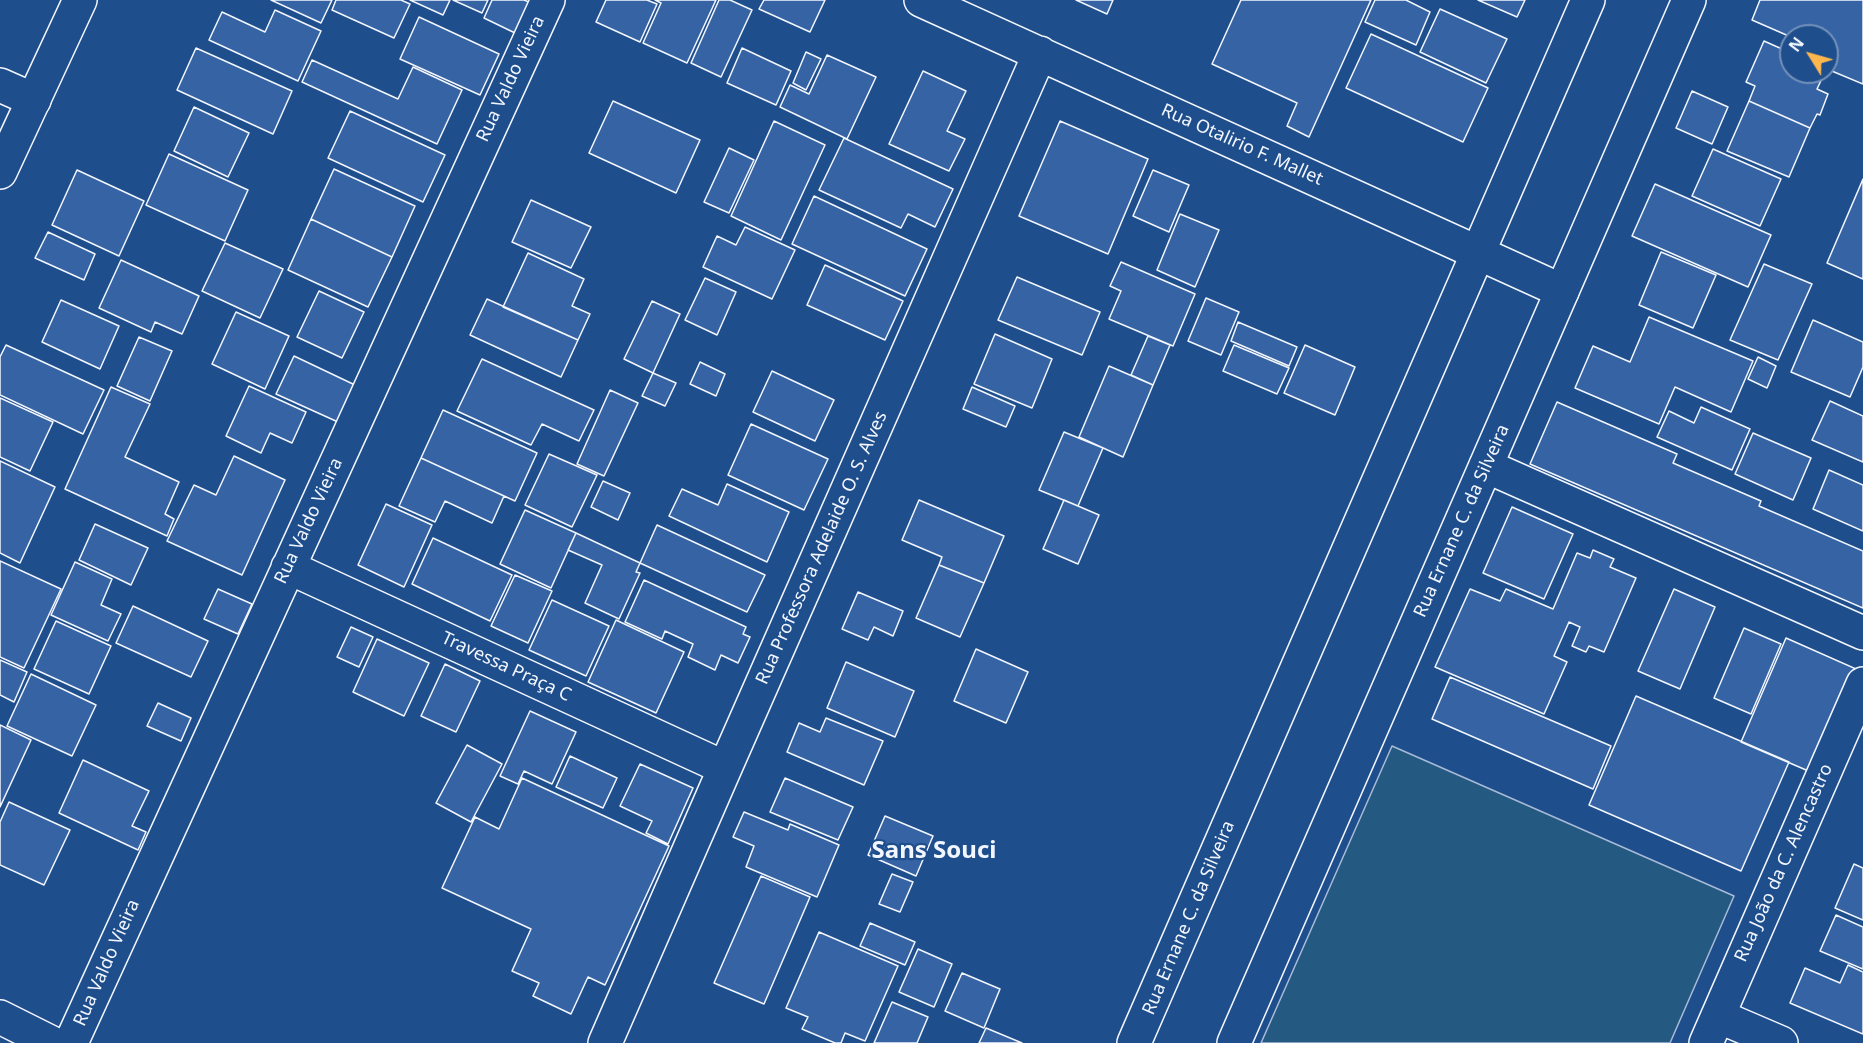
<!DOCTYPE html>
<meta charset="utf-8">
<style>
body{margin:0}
#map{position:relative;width:1863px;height:1043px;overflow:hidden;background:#1f4e8c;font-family:"Noto Sans",sans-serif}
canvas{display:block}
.north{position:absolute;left:1779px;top:24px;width:60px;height:60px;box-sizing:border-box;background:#1f4e8c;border:2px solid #7391ba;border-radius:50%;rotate:307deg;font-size:16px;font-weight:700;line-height:24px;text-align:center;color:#f2f6ff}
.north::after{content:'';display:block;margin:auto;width:21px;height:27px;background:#ffb74d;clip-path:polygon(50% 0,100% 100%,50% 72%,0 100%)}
</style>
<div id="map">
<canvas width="1863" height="1043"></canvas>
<div class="north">N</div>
</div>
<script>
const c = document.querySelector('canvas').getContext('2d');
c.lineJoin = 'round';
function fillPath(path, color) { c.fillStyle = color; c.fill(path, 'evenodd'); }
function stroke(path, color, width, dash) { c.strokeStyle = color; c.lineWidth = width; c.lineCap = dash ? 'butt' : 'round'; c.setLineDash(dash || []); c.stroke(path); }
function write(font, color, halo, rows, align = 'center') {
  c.font = font + ' "Noto Sans",sans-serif'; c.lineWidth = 4.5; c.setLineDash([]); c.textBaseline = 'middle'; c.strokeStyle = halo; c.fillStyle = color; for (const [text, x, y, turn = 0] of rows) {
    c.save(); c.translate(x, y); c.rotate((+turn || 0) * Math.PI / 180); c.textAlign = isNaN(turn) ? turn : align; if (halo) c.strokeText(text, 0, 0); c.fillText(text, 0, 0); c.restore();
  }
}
const green = new Path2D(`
 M 1392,746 L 1734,896 L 1670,1043 L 1261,1043 Z`);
fillPath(green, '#245a82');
stroke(green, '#a8bbd7', 1.5);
const building = new Path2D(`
 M 271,0 L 332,0 L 321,23 Z
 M 336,0 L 401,0 L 410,4 L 394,38 L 332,10 Z
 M 410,0 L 450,0 L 443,15 Z
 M 453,0 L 488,0 L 482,13 Z
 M 492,0 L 524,0 L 529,2 L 515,33 L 484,18 Z
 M 606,0 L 647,0 L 657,4 L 640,42 L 596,22 Z
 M 655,0 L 716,0 L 687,63 L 643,43 L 661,3 Z
 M 719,0 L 730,0 L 752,10 L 721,77 L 691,63 Z
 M 764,0 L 825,0 L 810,32 L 759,9 Z
 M 1076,0 L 1113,0 L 1107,14 Z
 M 1241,0 L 1371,0 L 1309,137 L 1287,126 L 1297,103 L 1212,64 Z
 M 1375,0 L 1406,0 L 1430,12 L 1416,45 L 1365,22 Z
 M 1478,0 L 1525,0 L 1517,17 Z
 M 1760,0 L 1863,0 L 1863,84 L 1827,69 L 1827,36 L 1791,37 L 1752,20 Z
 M 1440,9 L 1507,39 L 1486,83 L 1420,52 Z
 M 275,10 L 321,31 L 298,81 L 209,40 L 222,12 L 265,32 Z
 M 419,17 L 499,54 L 480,95 L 400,59 Z
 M 1371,34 L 1488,88 L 1463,142 L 1346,88 Z
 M 1764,41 L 1791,53 L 1791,72 L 1825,72 L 1817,89 L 1828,94 L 1820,115 L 1817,114 L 1810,128 L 1749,101 L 1755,86 L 1746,82 Z
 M 196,48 L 292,91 L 273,134 L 177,90 Z
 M 742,48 L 791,71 L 776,105 L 727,83 Z
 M 806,52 L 821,59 L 806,90 L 793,83 Z
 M 827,55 L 876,77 L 847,139 L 780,107 L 790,85 L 809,94 Z
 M 312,60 L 398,99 L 413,67 L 462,90 L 437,144 L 302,82 Z
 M 923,71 L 966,91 L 947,131 L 965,139 L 949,171 L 889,144 Z
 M 1692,91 L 1728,107 L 1712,144 L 1676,128 Z
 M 613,101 L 700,140 L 676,193 L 589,153 Z
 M 1749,101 L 1810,128 L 1789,177 L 1727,151 Z
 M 194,107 L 249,133 L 228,177 L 174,151 Z
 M 350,111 L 445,155 L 423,202 L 328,158 Z
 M 774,121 L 825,145 L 781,240 L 731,216 Z
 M 1060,121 L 1148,159 L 1108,254 L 1019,216 Z
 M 844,138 L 953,189 L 935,227 L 908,214 L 901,228 L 819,190 Z
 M 729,148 L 754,160 L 729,213 L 704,202 Z
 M 1713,149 L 1781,179 L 1760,226 L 1692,196 Z
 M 169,154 L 248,190 L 225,241 L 146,205 Z
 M 334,169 L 415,206 L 392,257 L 311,219 Z
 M 77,170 L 144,201 L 119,256 L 52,225 Z
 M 1153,170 L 1189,185 L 1169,232 L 1133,216 Z
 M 1863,179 L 1863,279 L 1827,263 Z
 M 1655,184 L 1771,235 L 1748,287 L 1632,236 Z
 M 814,196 L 927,249 L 905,296 L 792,244 Z
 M 531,200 L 591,227 L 571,268 L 512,242 Z
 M 1180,214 L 1219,230 L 1195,287 L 1157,270 Z
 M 311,219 L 392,257 L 368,307 L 288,270 Z
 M 745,227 L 795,250 L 772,299 L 703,267 L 717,236 L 736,245 Z
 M 48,232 L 95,254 L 84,280 L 35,258 Z
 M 225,243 L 283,269 L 260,318 L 202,291 Z
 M 1661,252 L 1716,275 L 1693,328 L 1639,305 Z
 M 528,253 L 584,279 L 572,306 L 590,314 L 578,340 L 503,307 Z
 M 121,260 L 199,296 L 182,334 L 155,322 L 151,332 L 99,308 Z
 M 1121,262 L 1195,294 L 1173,346 L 1109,319 L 1121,291 L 1110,286 Z
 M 1764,264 L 1812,284 L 1778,360 L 1730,340 Z
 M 825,265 L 903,301 L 885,340 L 807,305 Z
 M 1017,277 L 1100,312 L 1082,355 L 998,320 Z
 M 705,278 L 736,292 L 717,335 L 685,320 Z
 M 319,291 L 364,312 L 342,358 L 297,337 Z
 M 1206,298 L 1239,312 L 1221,355 L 1188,341 Z
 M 487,299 L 578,340 L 561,377 L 470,335 Z
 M 61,300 L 119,326 L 100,369 L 42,342 Z
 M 652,301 L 680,314 L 653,373 L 624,359 Z
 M 236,312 L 289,336 L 265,389 L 212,364 Z
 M 1649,317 L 1753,361 L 1731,412 L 1675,387 L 1659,424 L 1575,388 L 1593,346 L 1630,362 Z
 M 1813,320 L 1863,342 L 1863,367 L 1850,397 L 1791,372 Z
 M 1238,322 L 1297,347 L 1289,366 L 1231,341 Z
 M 995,334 L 1052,359 L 1032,408 L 974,384 Z
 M 1148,336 L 1170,345 L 1153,385 L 1131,375 Z
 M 139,337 L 172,351 L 150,401 L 117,386 Z
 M 6,345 L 104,390 L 83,434 L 0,395 L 0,357 Z
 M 1234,345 L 1289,368 L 1277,394 L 1223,371 Z
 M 1305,345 L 1355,367 L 1335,415 L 1284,393 Z
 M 294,356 L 355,385 L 338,422 L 276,394 Z
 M 1758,357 L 1776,366 L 1767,388 L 1748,379 Z
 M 482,359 L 594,410 L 579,441 L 542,424 L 531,445 L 457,411 Z
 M 700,362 L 725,374 L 716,396 L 690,384 Z
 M 1109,366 L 1153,385 L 1123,457 L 1079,437 Z
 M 772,371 L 834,400 L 815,441 L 753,412 Z
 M 653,373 L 676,383 L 665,406 L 642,396 Z
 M 249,386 L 306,412 L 292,443 L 270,433 L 261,453 L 226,436 Z
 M 111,387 L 150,404 L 125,457 L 179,482 L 165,514 L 174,519 L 167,536 L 65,489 Z
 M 972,387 L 1015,406 L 1006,427 L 963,409 Z
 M 610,390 L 638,403 L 604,476 L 577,464 Z
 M 0,398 L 53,422 L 30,471 L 0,457 Z
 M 1830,401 L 1863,416 L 1863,462 L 1812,440 Z
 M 1557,402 L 1677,454 L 1673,463 L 1761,501 L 1759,506 L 1863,551 L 1863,608 L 1530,464 Z
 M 1701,407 L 1750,429 L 1732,470 L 1657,437 L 1669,411 L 1694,423 Z
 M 443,410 L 537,453 L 515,501 L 421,458 Z
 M 751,424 L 828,459 L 804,510 L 728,475 Z
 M 1064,432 L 1103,448 L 1078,506 L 1039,490 Z
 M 1753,433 L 1811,458 L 1793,500 L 1735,474 Z
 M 549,454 L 597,475 L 572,527 L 525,505 Z
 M 234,456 L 285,480 L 242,575 L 167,541 L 194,485 L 216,495 Z
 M 421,458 L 504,496 L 492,523 L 445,501 L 435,522 L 399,506 Z
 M 0,461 L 55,487 L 20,563 L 0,553 Z
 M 1829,470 L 1863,485 L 1863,531 L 1813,509 Z
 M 603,481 L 630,493 L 618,520 L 591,507 Z
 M 727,484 L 789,512 L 767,562 L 669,516 L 682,489 L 718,505 Z
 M 919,500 L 1004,536 L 984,583 L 939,565 L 942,557 L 902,540 Z
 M 1064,500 L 1099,515 L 1078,564 L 1043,549 Z
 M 386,504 L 432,525 L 404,587 L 358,565 Z
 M 1512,507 L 1573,534 L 1544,599 L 1483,573 Z
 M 525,510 L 576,533 L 551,588 L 500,564 Z
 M 95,524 L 148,548 L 131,585 L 79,560 Z
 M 657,525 L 765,575 L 747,612 L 640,563 Z
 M 576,533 L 640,563 L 636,572 L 640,573 L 619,619 L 585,603 L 602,565 L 568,550 Z
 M 433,538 L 512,575 L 490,621 L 412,584 Z
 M 1593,550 L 1614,559 L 1610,567 L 1636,578 L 1604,652 L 1589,646 L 1586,652 L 1572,646 L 1580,627 L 1569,622 L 1554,656 L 1567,662 L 1544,714 L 1435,667 L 1470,589 L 1500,601 L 1506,589 L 1553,609 L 1577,553 L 1590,558 Z
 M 0,561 L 61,589 L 24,668 L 0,657 Z
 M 75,562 L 112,579 L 101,605 L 121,614 L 108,641 L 51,615 Z
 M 939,565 L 984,583 L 960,637 L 916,618 Z
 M 515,575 L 552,591 L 528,643 L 491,626 Z
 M 644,580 L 746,627 L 743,634 L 750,637 L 738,663 L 721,655 L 715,670 L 688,657 L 693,644 L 665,631 L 662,639 L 625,622 Z
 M 218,589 L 252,604 L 238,634 L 204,619 Z
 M 1674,589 L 1715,607 L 1680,689 L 1638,671 Z
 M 858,592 L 903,611 L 893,636 L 874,627 L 868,640 L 842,629 Z
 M 552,600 L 609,626 L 586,676 L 529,650 Z
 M 133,606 L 208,641 L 191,677 L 116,643 Z
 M 616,620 L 684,652 L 656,713 L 588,682 Z
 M 56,621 L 111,646 L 89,694 L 34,669 Z
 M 351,627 L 373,637 L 359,667 L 337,657 Z
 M 1744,628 L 1781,644 L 1751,714 L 1714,698 Z
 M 1786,638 L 1863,672 L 1820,776 L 1741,742 Z
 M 377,639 L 429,663 L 404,716 L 353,692 Z
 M 976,649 L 1028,672 L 1006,723 L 954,701 Z
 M 0,660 L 27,672 L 14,702 L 0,695 Z
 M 846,662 L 914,691 L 895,737 L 827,708 Z
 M 445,664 L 480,681 L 456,732 L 421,716 Z
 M 31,674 L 96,705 L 72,756 L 7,726 Z
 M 1450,677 L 1611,746 L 1593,789 L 1432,719 Z
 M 1636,696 L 1789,762 L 1741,871 L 1589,805 Z
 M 158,703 L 191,718 L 181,741 L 147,726 Z
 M 530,711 L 576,732 L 552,784 L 524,771 L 518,784 L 500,776 Z
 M 826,718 L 883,741 L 864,785 L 787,752 L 799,723 L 820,732 Z
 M 0,725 L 31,740 L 0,807 Z
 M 467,745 L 502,764 L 471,822 L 436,803 Z
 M 570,756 L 617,778 L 603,808 L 556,787 Z
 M 83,760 L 149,791 L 132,826 L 146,832 L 138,850 L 59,813 Z
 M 640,764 L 693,788 L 668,844 L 646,833 L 652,821 L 620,806 Z
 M 522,778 L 669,846 L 605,985 L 588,977 L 571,1014 L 533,996 L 539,983 L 512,971 L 531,929 L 442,888 L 475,817 L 499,829 Z
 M 785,778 L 853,807 L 838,840 L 770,812 Z
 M 9,802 L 70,830 L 44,885 L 0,865 L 0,822 Z
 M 744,812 L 788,830 L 790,824 L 839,845 L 817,897 L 746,867 L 754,846 L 733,837 Z
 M 885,816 L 933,836 L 916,876 L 868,855 Z
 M 1854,864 L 1863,868 L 1863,920 L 1835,908 Z
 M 892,874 L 913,882 L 900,912 L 879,904 Z
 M 761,876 L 810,897 L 764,1004 L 714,983 Z
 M 1836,915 L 1863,927 L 1863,969 L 1820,951 Z
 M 870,923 L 915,942 L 905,965 L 860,946 Z
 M 819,932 L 898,966 L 865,1041 L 845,1033 L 841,1043 L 835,1043 L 802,1029 L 808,1017 L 786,1008 Z
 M 918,949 L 952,964 L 934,1007 L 899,992 Z
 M 1848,965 L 1863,972 L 1863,1034 L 1790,1003 L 1805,968 L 1840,983 Z
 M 962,973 L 1000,989 L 984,1028 L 945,1011 Z
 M 892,1002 L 928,1017 L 917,1043 L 874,1043 Z
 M 986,1028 L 1022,1043 L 979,1043 Z`);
fillPath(building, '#3563a3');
stroke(building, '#f2f6ff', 1.5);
const minor = new Path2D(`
 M 921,0 L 1562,291
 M 0,85 L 34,100
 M 1486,466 L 1863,633
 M 288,567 L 725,768
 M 1718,1016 L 1781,1043
 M 0,1017 L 52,1043
 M 71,1043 L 548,0
 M 605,1043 L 725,768 L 1040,53
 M 1706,1043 L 1863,684`);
const tertiary = new Path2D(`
 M 0,172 L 80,0
 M 1134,1043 L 1588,0
 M 1234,1043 L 1689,0`);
stroke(minor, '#f2f6ff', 36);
stroke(tertiary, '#f2f6ff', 36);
stroke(minor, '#1f4e8c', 33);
stroke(tertiary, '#1f4e8c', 33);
write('18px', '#f2f6ff', '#1f4e8c', [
 ["Rua Valdo Vieira",511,79,-65],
 ["Rua Otalirio F. Mallet",1242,145,24],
 ["Rua Valdo Vieira",309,521,-65],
 ["Rua Ernane C. da Silveira",1462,521,-66],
 ["Rua Professora Adelaide O. S. Alves",822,548,-66],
 ["Travessa Praça C",506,667,25],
 ["Rua João da C. Alencastro",1784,863,-66],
 ["Rua Ernane C. da Silveira",1189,918,-67],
 ["Rua Valdo Vieira",107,963,-66]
]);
write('bold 24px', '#f2f6ff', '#1f4e8c', [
 ["Sans Souci",934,851]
]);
</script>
